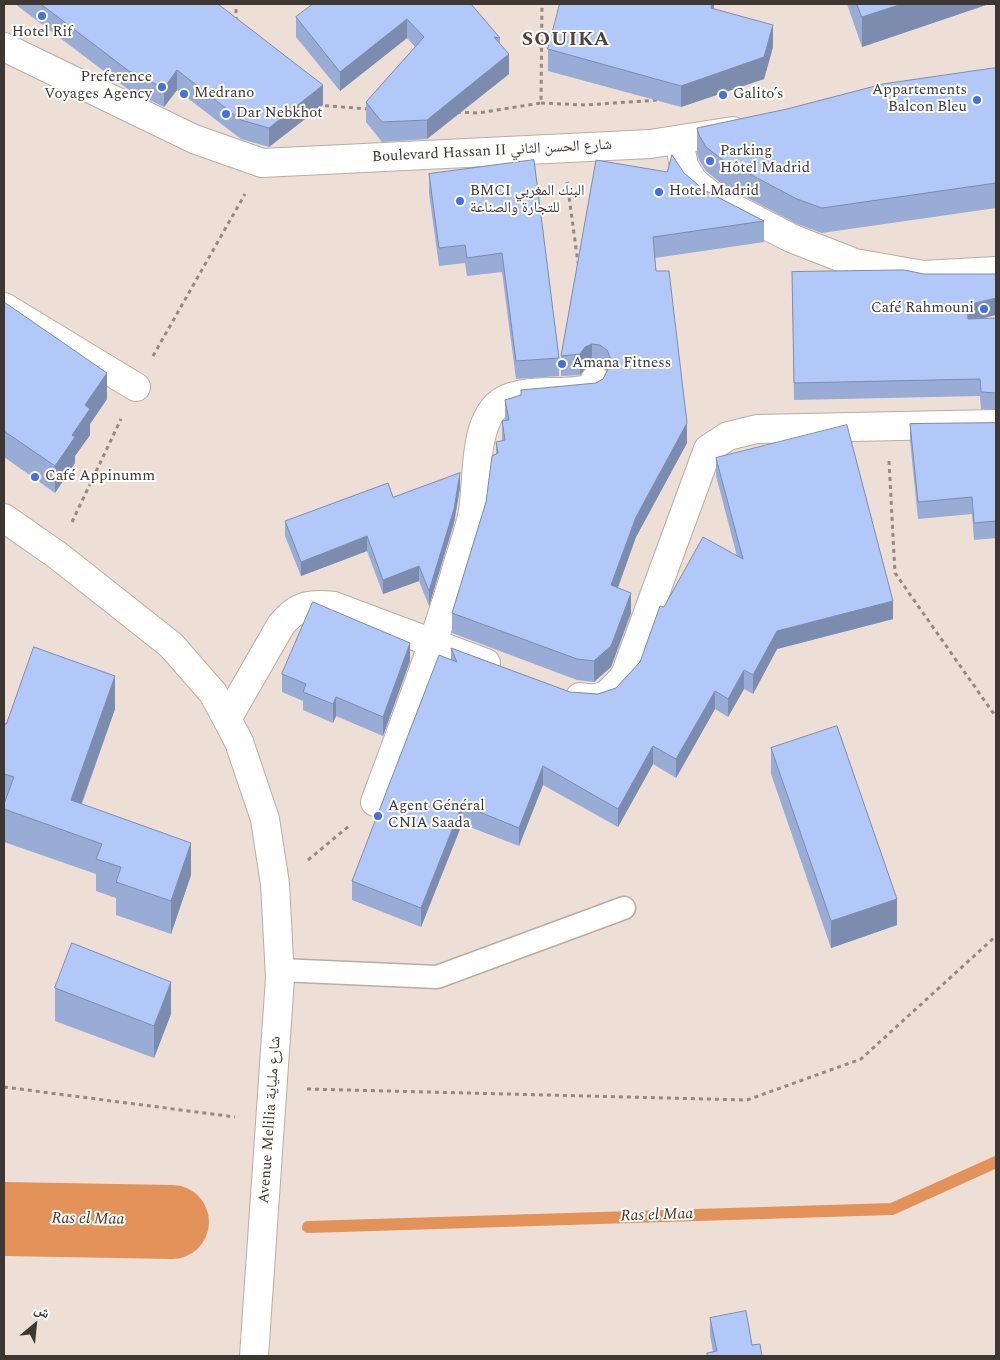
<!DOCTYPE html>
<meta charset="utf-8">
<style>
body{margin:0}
#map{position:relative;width:1000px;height:1360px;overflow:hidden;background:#eedfd6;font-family:Spectral,"Noto Naskh Arabic",serif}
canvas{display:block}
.frame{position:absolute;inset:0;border:5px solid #3d3733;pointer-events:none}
.north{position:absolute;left:10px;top:1300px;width:50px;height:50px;-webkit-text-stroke:4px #fff;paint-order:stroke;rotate:28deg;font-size:14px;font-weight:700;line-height:20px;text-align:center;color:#3d3733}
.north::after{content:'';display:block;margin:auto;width:18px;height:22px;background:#3d3733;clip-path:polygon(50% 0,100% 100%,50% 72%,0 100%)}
</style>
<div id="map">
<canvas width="1000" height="1360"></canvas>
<div class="frame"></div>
<div class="north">ش</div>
</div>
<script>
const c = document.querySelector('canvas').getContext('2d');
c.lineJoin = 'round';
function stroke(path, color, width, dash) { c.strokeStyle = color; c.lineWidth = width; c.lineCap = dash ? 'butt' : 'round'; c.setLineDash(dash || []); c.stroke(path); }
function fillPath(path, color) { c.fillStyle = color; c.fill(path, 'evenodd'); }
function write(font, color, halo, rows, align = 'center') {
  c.font = font + ' Spectral,"Noto Naskh Arabic",serif'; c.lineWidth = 4; c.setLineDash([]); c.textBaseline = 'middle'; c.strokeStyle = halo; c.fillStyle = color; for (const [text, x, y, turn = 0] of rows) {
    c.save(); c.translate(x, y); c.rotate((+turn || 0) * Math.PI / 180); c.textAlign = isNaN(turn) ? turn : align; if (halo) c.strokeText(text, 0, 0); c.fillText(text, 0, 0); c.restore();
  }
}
stroke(new Path2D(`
 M 308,1227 L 892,1209 L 996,1162`), '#e3925a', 12);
stroke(new Path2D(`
 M 4,1219 L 172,1222`), '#e3925a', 74);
const service = new Path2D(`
 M 280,970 L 437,977 L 624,908`);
const pedestrian = new Path2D(`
 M 4,307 L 136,387`);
const minor = new Path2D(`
 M 4,47 L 194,139 L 262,163 L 650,144 L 733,131
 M 679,140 L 684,166 L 694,182 L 714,198 L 791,238 L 855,263 L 923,275 L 996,271
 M 580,697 C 604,702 611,692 625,675 L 708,449 L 728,436 L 757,429 L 996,424
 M 227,719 L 281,625 C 297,605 310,603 334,606 L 486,663
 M 375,802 C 403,727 431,653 454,577 C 460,555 469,533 473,511 C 478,481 473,428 497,405 C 518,385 566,397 592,388 L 595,380`);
const tertiary = new Path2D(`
 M 4,518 L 57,555 L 171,645 L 213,693 L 227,719 L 239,742 L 265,819 L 275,884 L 280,978 L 254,1356`);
stroke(service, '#bbaca3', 25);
stroke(pedestrian, '#bbaca3', 30);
stroke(minor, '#bbaca3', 30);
stroke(tertiary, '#bbaca3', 30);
stroke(new Path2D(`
 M 236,21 L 236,4
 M 541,103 L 585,105 L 658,100
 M 317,105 L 368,109
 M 457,112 L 478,113 L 541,103 L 542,4
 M 567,182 L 578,263
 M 153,356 L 245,194
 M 889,461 L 895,573 L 996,717
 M 72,522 L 121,419
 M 308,860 L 349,826
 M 4,1087 L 235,1117
 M 307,1089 L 747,1100 L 861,1059 L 996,936`), '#948a83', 3, [4, 4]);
stroke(service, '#fff', 22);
stroke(pedestrian, '#fff', 28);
stroke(minor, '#fff', 28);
stroke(tertiary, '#fff', 28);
fillPath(new Path2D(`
 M 15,4 L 218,4 L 323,105 L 269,147 L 241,139 L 177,90 L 164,107 L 129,90 Z
 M 471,4 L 500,38 L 500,44 L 509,74 L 427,139 L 382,142 L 366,122 L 366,102 L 415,47 L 407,38 L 340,91 L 296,37 L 296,17 Z
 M 714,4 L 714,9 L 773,47 L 764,79 L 681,107 L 548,71 L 548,49 Z
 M 847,4 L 989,4 L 862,47 Z
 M 996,68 L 996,208 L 822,233 L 797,224 L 723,185 L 706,171 L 699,160 L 697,153 L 697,128 Z
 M 534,160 L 559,358 L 559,376 L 516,379 L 502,272 L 467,276 L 465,263 L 439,266 L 429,193 L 429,174 Z
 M 667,172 L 684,173 L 704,190 L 764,221 L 764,242 L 655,258 L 656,271 L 687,443 L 636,537 L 618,588 L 631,613 L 611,667 L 594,682 L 577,680 L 452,633 L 452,613 L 486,502 L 496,454 L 496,442 L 502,441 L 502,421 L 505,421 L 505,400 L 521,395 L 596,383 L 603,379 L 607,370 L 600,365 L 592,365 L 585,368 L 580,375 L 561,376 L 561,356 Z
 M 792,272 L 924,274 L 996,274 L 996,315 L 982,318 L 996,318 L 996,410 L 981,409 L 980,396 L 794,400 Z
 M 4,302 L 107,399 L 90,424 L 90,435 L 75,456 L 75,463 L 55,493 L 4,457 Z
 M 996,423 L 996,538 L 974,540 L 972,514 L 918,519 L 910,441 L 910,424 Z
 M 716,458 L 893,619 L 777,649 L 753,694 L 744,689 L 728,717 L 715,709 L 676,778 L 653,764 L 618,827 L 543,785 L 519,846 L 462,824 L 421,927 L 352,900 L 352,881 L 451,660 L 451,648 L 570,692 L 598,694 L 616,688 L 640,662 L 664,607 L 737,556 L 716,476 Z
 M 460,488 L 454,523 L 429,606 L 419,581 L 383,594 L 367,551 L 301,576 L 285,536 L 285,521 L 393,497 Z
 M 410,661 L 383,736 L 336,716 L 333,723 L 303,710 L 303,701 L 282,692 L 282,674 Z
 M 115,709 L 82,804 L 191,875 L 171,934 L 116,915 L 116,898 L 96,891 L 96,874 L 4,842 L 4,723 L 6,724 Z
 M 771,748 L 897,925 L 831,948 L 771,774 Z
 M 55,988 L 171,1014 L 154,1058 L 55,1021 Z
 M 710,1318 L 752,1345 L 762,1356 L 707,1356 L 707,1353 L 713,1352 L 710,1335 Z`), '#98acd5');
fillPath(new Path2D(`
 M 712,4 L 714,4 L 714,19 L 711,8 Z
 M 902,4 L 989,4 L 862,47 L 862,17 Z
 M 407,19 L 407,38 L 340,91 L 340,72 Z
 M 773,25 L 773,47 L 764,79 L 681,107 L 681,86 Z
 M 509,54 L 509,74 L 427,139 L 427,120 Z
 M 177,70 L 177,90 L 164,107 L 164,88 Z
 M 323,85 L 323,105 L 269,147 L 269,128 Z
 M 996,298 L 996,315 L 967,322 L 967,305 Z
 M 592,344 L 592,365 L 585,368 L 580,375 L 580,354 L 585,347 Z
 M 107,373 L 107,399 L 90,424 L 90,435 L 75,456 L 75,463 L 55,493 L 55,466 L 72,435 L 85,405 Z
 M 687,423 L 687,443 L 636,537 L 611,606 L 611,585 L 636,517 Z
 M 460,473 L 460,488 L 454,523 L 429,606 L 429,591 Z
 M 367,536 L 367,551 L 301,576 L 301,562 Z
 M 419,566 L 419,581 L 383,594 L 383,580 Z
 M 631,593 L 631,613 L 611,667 L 594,682 L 594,661 Z
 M 5,600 L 5,618 L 4,620 L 4,601 Z
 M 893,601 L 893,619 L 777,649 L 753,694 L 753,675 L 777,631 Z
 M 410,643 L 410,661 L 383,736 L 383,717 Z
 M 744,670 L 744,689 L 728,717 L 728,699 Z
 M 115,676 L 115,709 L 71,832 L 71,800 Z
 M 715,691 L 715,709 L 676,778 L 676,759 Z
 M 336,697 L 336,716 L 333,723 L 333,704 Z
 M 653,746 L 653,764 L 618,827 L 618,809 Z
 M 543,766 L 543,785 L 519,846 L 519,828 Z
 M 462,805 L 462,824 L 421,927 L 421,908 Z
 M 191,843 L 191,875 L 171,934 L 171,901 Z
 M 897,899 L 897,925 L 831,948 L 831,921 Z
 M 171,982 L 171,1014 L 154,1058 L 154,1026 Z`), '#7c8cae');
const building = new Path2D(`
 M 41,4 L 218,4 L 323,85 L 269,128 L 241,120 L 177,70 L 164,88 L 129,71 Z
 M 313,4 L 471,4 L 500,38 L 494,37 L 509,54 L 427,120 L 382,122 L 366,102 L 424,37 L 407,19 L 340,72 L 296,17 Z
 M 560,4 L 712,4 L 711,8 L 773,25 L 764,57 L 681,86 L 548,49 Z
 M 857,4 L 902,4 L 862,17 Z
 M 996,68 L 996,183 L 822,208 L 797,199 L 723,160 L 706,147 L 699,135 L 697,128 L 787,109 L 883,84 Z
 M 672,155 L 684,173 L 704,190 L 764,221 L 653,237 L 656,271 L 669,271 L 687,423 L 636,517 L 611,585 L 631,593 L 611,646 L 594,661 L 577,659 L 452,613 L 486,502 L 492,456 L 498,453 L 496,442 L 505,440 L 502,421 L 509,420 L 505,400 L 521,395 L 521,390 L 596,383 L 603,379 L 610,365 L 610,357 L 607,350 L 600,345 L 592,344 L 585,347 L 580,354 L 561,356 L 596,160 L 667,172 Z
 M 534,160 L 559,358 L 516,361 L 502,253 L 467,258 L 465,245 L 439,248 L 429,174 Z
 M 904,270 L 924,274 L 996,274 L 996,298 L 967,305 L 968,319 L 996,318 L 996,393 L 981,392 L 980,379 L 794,383 L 792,272 Z
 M 4,302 L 107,373 L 85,405 L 90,409 L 72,435 L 75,437 L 55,466 L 4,431 Z
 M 996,423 L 996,521 L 974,523 L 972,497 L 918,502 L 910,424 Z
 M 847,425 L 893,601 L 777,631 L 753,675 L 744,670 L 728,699 L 715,691 L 676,759 L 653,746 L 618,809 L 543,766 L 519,828 L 462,805 L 421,908 L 352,881 L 439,655 L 457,662 L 451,648 L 570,692 L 598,694 L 616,688 L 640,662 L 660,606 L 664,607 L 703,537 L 743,559 L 716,458 Z
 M 460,473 L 454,509 L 429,591 L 419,566 L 383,580 L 367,536 L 301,562 L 285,521 L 388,483 L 393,497 Z
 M 313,602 L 410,643 L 383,717 L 336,697 L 333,704 L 303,692 L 306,684 L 282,674 Z
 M 34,647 L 115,676 L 71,800 L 191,843 L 171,901 L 116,882 L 121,867 L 96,859 L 102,844 L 4,809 L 4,804 L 14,777 L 4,774 L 4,723 L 6,724 Z
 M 837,726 L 897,899 L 831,921 L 771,748 Z
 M 72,943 L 171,982 L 154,1026 L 55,988 Z
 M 746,1311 L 752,1345 L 760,1344 L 762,1356 L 707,1356 L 707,1353 L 717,1351 L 710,1318 Z`);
fillPath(building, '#b1c8f8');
stroke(building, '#7c8cae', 1);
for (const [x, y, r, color] of [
 [42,16,5,"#4370e2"],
 [162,87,5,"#4370e2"],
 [184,94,5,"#4370e2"],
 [723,95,5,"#4370e2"],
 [977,100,5,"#4370e2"],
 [226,114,5,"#4370e2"],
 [710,161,5,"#4370e2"],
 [659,192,5,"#4370e2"],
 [460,201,5,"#4370e2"],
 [984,309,5,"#4370e2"],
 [562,364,5,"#4370e2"],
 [35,477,5,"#4370e2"],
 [378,816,5,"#4370e2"]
]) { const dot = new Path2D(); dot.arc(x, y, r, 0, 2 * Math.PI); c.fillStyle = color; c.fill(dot); stroke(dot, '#fff', 2); }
write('15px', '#3d3733', '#fff', [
 ["Hotel Rif",42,33,"center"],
 ["Preference",152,78,"right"],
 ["Voyages Agency",152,95,"right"],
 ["Appartements",967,91,"right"],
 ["Balcon Bleu",967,108,"right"],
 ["Medrano",194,94],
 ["Galito’s",733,95],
 ["Dar Nebkhot",236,114],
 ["Parking",720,152],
 ["Hôtel Madrid",720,169],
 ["BMCI البنك المغربي",470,192],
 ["للتجارة والصناعة",470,209],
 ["Hotel Madrid",669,192],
 ["Café Rahmouni",974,309,"right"],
 ["Amana Fitness",572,364],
 ["Café Appinumm",45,477],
 ["Agent Général",388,807],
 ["CNIA Saada",388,824]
], 'left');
write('15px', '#3d3733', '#fff', [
 ["Boulevard Hassan II شارع الحسن الثاني",492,152,-3],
 ["Avenue Melilia شارع ملياية",271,1120,-86]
]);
write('italic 16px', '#53311a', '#fff', [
 ["Ras el Maa",657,1216,-2],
 ["Ras el Maa",88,1220,1]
]);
c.letterSpacing = '1px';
write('bold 20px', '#4e423a', '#fff', [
 ["SOUIKA",566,41]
]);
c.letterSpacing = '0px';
</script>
